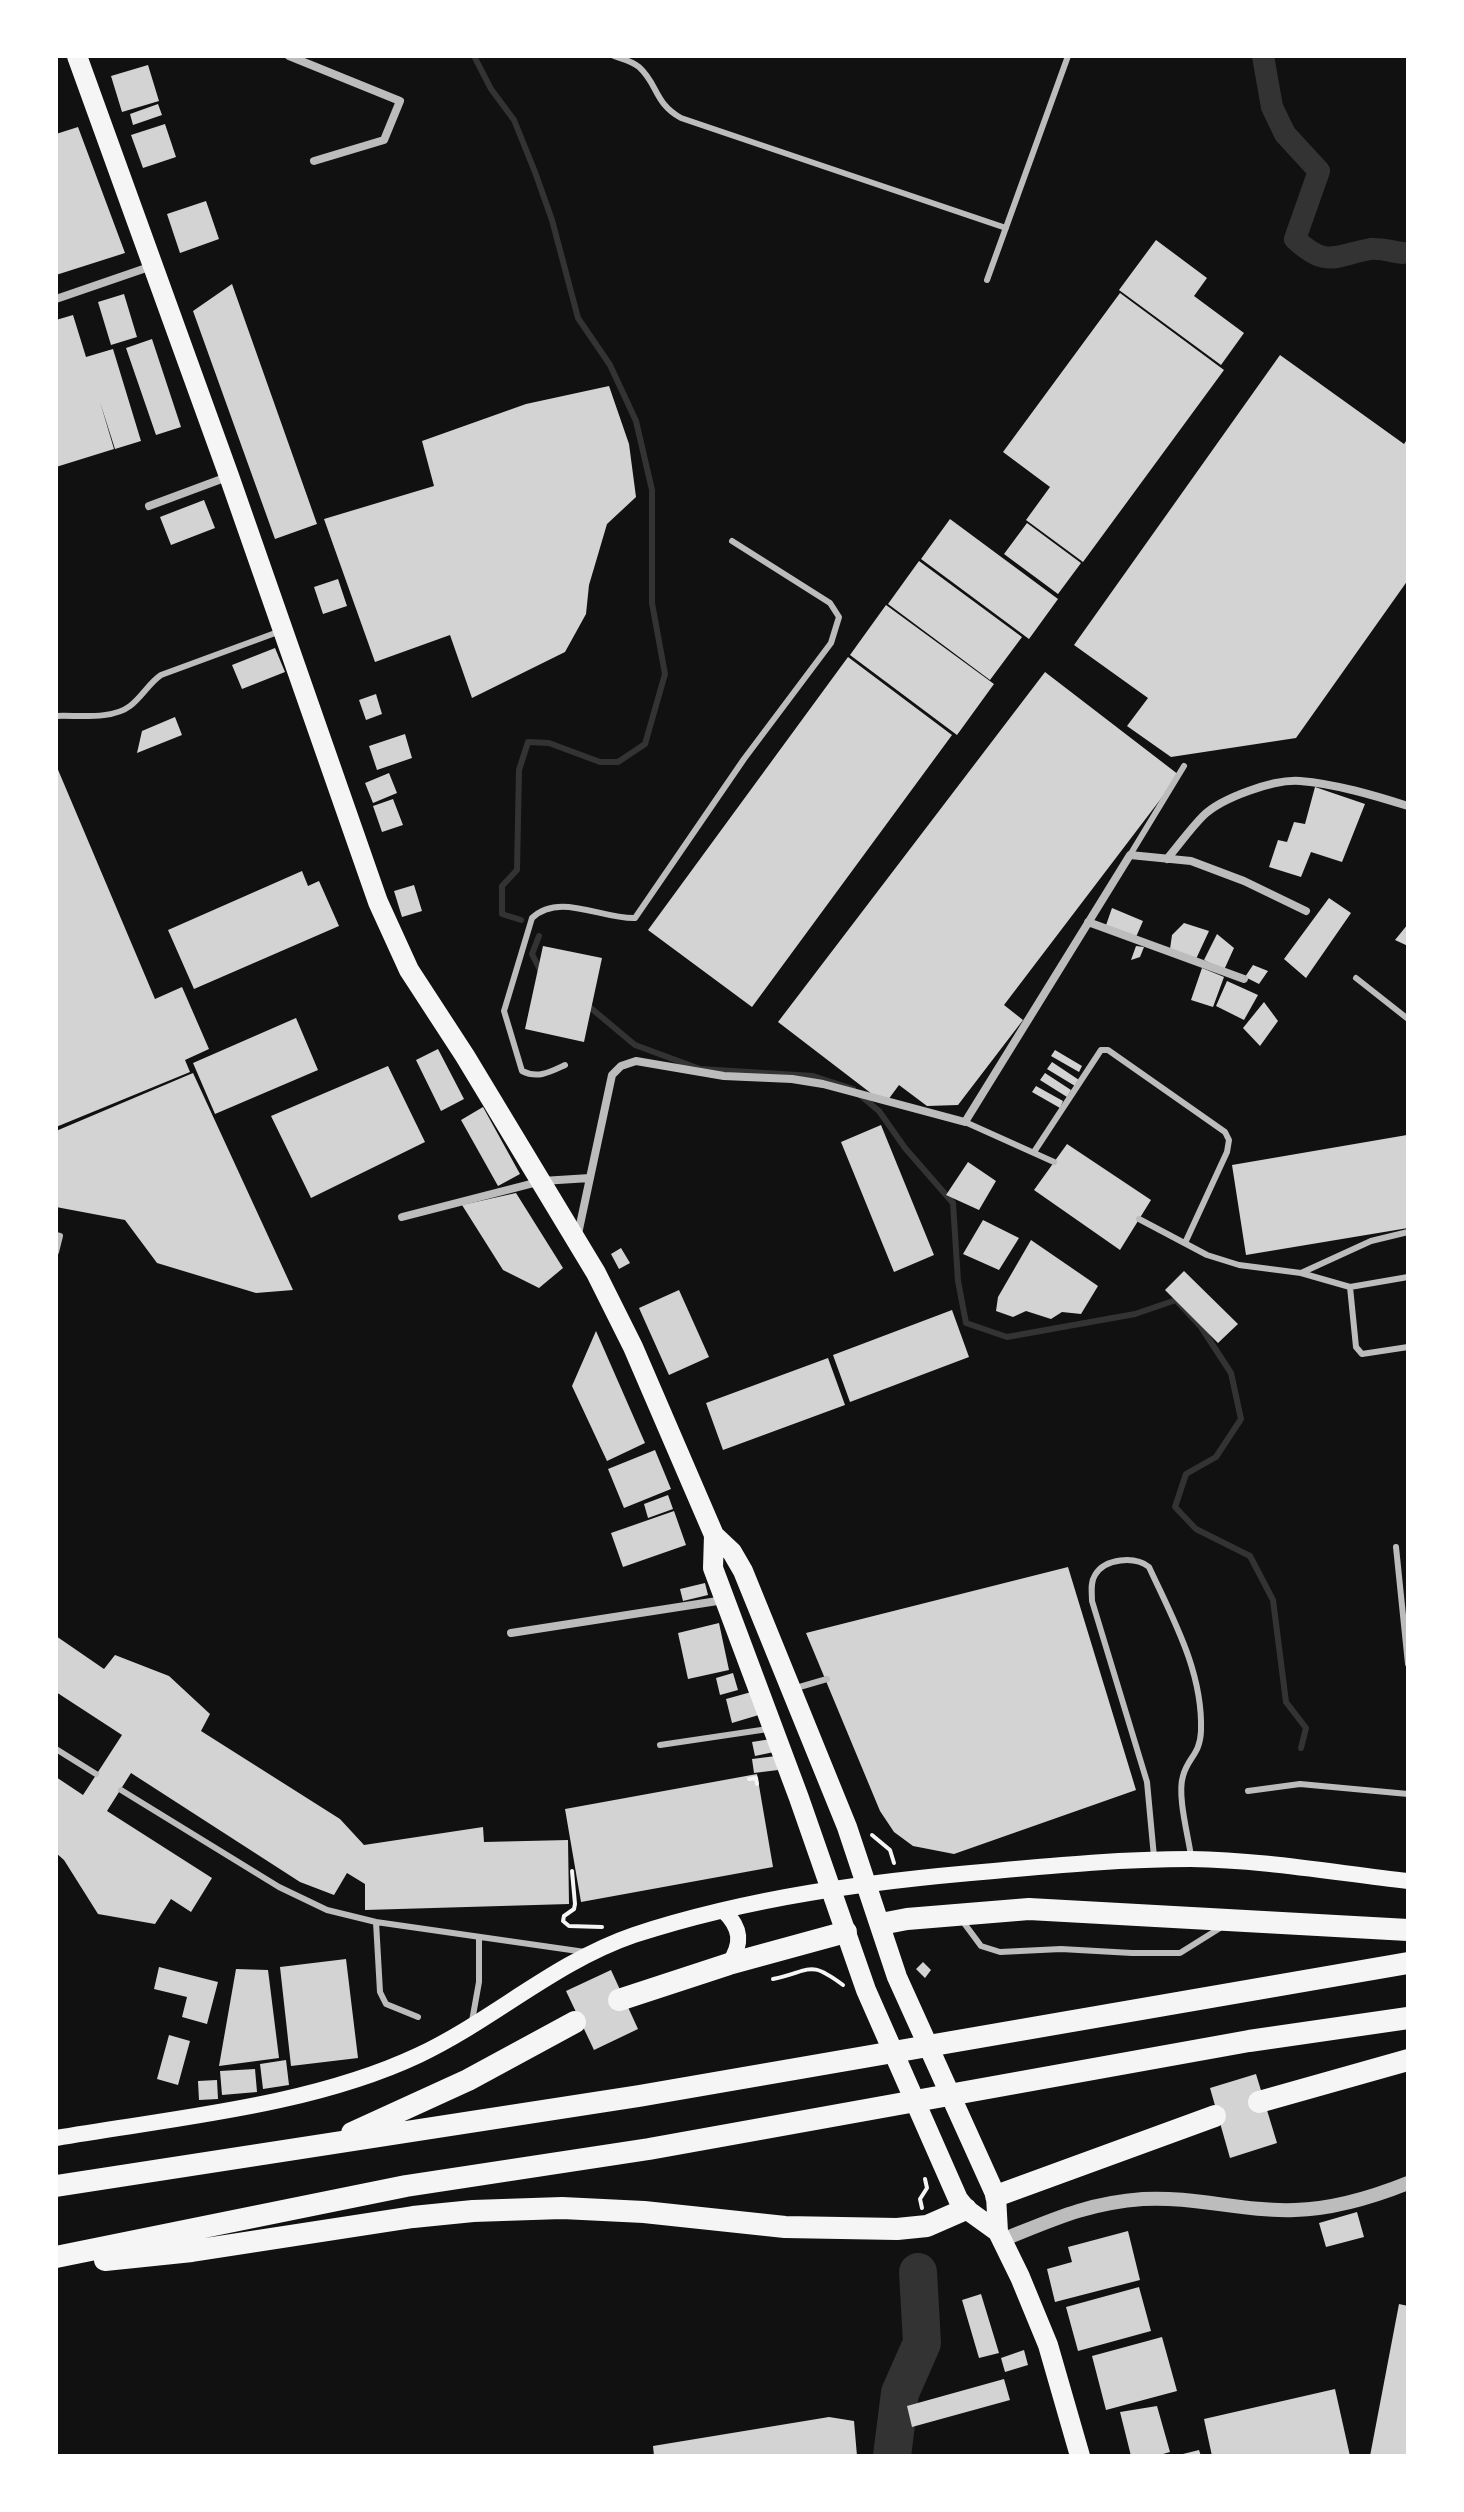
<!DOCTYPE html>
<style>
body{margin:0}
#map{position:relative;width:1464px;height:2512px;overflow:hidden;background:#111;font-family:"Source Serif 4",serif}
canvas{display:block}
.frame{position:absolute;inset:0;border:58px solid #fff;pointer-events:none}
</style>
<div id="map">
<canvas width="1464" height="2512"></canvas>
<div class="frame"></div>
</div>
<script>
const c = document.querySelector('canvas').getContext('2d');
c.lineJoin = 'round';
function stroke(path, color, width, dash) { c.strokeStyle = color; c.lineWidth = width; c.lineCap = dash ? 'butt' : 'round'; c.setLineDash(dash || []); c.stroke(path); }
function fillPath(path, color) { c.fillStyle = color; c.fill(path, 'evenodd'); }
stroke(new Path2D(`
 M 474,56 L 491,89 L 514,120 L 535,172 L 552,220 L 578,318 L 610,365 L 636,421 L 652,490 L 652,603 L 665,674 L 645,744 L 618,762 L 600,762 L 549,743 L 528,742 L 519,770 L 517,870 L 502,886 L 502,914 L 521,920
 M 539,936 L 532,954 L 541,972
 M 586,1004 L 635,1045 L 700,1069 L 813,1076 L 853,1089
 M 861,1096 L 879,1111 L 905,1148 L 953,1203 L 958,1281 L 966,1323 L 1007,1337 L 1135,1314 L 1176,1300 L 1201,1327 L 1231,1373 L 1241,1419 L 1216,1457 L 1186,1474 L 1175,1507 L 1196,1529 L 1250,1556 L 1273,1600 L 1286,1702 L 1306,1728 L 1301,1748`), '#333', 6);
stroke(new Path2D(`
 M 1263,56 L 1272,107 L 1285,134 L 1319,171 L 1295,239 C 1327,269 1335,255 1371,249 C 1381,248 1393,252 1403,253`), '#333', 22);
stroke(new Path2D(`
 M 892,2456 L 900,2393 L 922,2343 L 918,2272`), '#333', 38);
fillPath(new Path2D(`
 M 148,65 L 159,101 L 122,112 L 111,76 Z
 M 158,104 L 162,115 L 133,125 L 130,114 Z
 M 165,124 L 176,157 L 143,168 L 131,135 Z
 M 78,127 L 125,253 L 56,275 L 56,134 Z
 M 206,201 L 219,239 L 180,253 L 167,214 Z
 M 1156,240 L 1207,278 L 1194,296 L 1244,333 L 1221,365 L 1119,290 Z
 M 232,284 L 317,524 L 275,539 L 193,311 Z
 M 1120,293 L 1224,370 L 1083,562 L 1026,520 L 1050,487 L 1003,452 Z
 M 124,294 L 137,337 L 111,345 L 98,302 Z
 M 73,315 L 86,357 L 113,349 L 141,441 L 115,449 L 100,402 L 114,449 L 56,467 L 56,320 Z
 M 152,339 L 181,427 L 156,435 L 126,348 Z
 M 1280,355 L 1404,444 L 1408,438 L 1408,580 L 1296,738 L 1171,757 L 1127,726 L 1148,698 L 1074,645 Z
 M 609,386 L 629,444 L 636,497 L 607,524 L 589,585 L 586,614 L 565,652 L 472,698 L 450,635 L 375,662 L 324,519 L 434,486 L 422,441 L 526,404 Z
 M 204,500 L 215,528 L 171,545 L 160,517 Z
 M 950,519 L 1058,599 L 1029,639 L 921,559 Z
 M 1027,523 L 1081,563 L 1058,594 L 1004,554 Z
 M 919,561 L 1022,637 L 990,680 L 888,604 Z
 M 338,579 L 347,606 L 323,614 L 314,587 Z
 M 886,605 L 994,684 L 957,735 L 850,655 Z
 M 275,648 L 285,672 L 242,689 L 232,665 Z
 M 848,657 L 952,735 L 752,1007 L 648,930 Z
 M 1045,672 L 1179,775 L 1004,1005 L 1023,1020 L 958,1105 L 927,1106 L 899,1085 L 885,1104 L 778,1022 Z
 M 376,694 L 382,714 L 366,720 L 359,700 Z
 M 175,717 L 182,735 L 137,753 L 142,731 Z
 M 405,734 L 412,758 L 377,770 L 369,746 Z
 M 56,765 L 155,999 L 182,987 L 209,1049 L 185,1060 L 190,1072 L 56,1127 Z
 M 389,773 L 397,793 L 373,803 L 365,783 Z
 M 1315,787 L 1365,804 L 1342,862 L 1311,852 L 1301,877 L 1269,867 L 1278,840 L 1287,842 L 1294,822 L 1305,824 Z
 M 393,799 L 403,825 L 382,832 L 373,806 Z
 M 302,871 L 308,886 L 319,881 L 339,926 L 194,989 L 168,930 Z
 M 414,885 L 422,911 L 402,917 L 394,891 Z
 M 1329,898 L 1351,913 L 1306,978 L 1284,959 Z
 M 1112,908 L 1143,921 L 1136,937 L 1105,928 Z
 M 1184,923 L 1209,931 L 1196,959 L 1170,949 L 1172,935 Z
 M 1408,924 L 1408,946 L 1395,940 Z
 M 1217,934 L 1234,948 L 1224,970 L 1204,960 Z
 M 543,946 L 602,958 L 584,1042 L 525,1029 Z
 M 1136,946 L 1144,947 L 1140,957 L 1131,960 Z
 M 1253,965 L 1268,971 L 1259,984 L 1245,977 Z
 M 1202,968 L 1224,977 L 1213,1007 L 1191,1000 Z
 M 1227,981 L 1258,995 L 1244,1020 L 1216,1006 Z
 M 1264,1002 L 1278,1021 L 1260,1046 L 1243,1028 Z
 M 296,1018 L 318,1070 L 215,1114 L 193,1063 Z
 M 438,1049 L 464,1099 L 441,1111 L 416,1060 Z
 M 1055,1050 L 1082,1066 L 1079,1072 L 1051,1056 Z
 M 1052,1062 L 1079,1080 L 1075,1086 L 1047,1069 Z
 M 388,1066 L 425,1142 L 311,1198 L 271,1116 Z
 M 193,1073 L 293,1290 L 256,1293 L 157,1263 L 125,1220 L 56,1207 L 56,1131 Z
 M 1045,1073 L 1071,1090 L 1067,1097 L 1040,1080 Z
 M 1036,1086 L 1063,1101 L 1060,1108 L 1032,1092 Z
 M 483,1107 L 520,1174 L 498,1186 L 461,1120 Z
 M 881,1125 L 934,1255 L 894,1272 L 841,1142 Z
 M 1407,1135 L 1408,1228 L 1246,1255 L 1232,1165 Z
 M 1067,1144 L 1151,1200 L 1120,1250 L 1034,1190 Z
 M 968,1162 L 996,1181 L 979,1210 L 946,1195 Z
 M 516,1193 L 563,1268 L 539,1288 L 503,1270 L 462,1205 Z
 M 983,1220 L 1019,1238 L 999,1270 L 963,1254 Z
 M 1031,1240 L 1098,1286 L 1081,1314 L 1062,1312 L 1051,1319 L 1026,1311 L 1013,1317 L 996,1311 L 998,1297 Z
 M 621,1248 L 630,1263 L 619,1269 L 611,1254 Z
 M 1184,1271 L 1238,1324 L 1218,1343 L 1165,1290 Z
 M 679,1290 L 709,1357 L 669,1375 L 639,1308 Z
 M 952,1310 L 969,1357 L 850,1402 L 833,1355 Z
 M 596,1331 L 645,1443 L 607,1461 L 572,1386 Z
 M 828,1358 L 845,1405 L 723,1450 L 706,1403 Z
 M 655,1450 L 671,1489 L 624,1508 L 608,1469 Z
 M 668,1495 L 673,1509 L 648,1518 L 644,1504 Z
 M 674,1511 L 686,1545 L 623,1567 L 611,1533 Z
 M 1068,1567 L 1136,1790 L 954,1854 L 913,1846 L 894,1832 L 880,1811 L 806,1633 Z
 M 705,1583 L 708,1595 L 683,1601 L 680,1589 Z
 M 719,1623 L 729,1670 L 688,1679 L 678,1633 Z
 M 56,1636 L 104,1669 L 115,1655 L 169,1676 L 210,1714 L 201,1731 L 340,1819 L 364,1845 L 483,1827 L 484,1842 L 568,1840 L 569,1904 L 365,1910 L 365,1884 L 347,1873 L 334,1895 L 300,1882 L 131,1773 L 107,1811 L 212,1878 L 191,1912 L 171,1899 L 155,1924 L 98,1914 L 64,1860 L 56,1853 L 56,1777 L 83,1795 L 122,1735 L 56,1692 Z
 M 733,1673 L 738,1690 L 720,1695 L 716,1678 Z
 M 755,1691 L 762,1714 L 732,1723 L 726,1699 Z
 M 771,1739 L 774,1752 L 755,1756 L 752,1742 Z
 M 776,1756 L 778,1770 L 754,1773 L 752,1759 Z
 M 757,1774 L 773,1867 L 581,1902 L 565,1809 Z
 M 346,1959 L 358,2058 L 291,2066 L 280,1967 Z
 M 923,1962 L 931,1970 L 925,1978 L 916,1969 Z
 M 159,1967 L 218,1982 L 207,2024 L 182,2017 L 187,1997 L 154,1989 Z
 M 236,1969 L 268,1970 L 279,2058 L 219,2066 Z
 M 611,1970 L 638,2029 L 594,2050 L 566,1991 Z
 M 169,2035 L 190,2041 L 178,2085 L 157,2079 Z
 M 286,2060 L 289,2085 L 263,2089 L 260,2064 Z
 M 255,2069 L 257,2092 L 222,2095 L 220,2071 Z
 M 1256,2074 L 1277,2143 L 1230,2158 L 1210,2088 Z
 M 217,2080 L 218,2099 L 199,2100 L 198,2081 Z
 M 1357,2212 L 1364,2237 L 1326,2247 L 1319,2223 Z
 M 1128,2231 L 1140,2280 L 1055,2302 L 1047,2269 L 1072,2262 L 1068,2247 Z
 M 1139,2287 L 1151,2331 L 1078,2351 L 1066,2307 Z
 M 981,2294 L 999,2353 L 979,2358 L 962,2300 Z
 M 1399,2304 L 1408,2306 L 1408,2456 L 1370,2456 Z
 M 1162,2337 L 1177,2391 L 1106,2410 L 1092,2356 Z
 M 1024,2350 L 1028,2365 L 1005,2372 L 1001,2358 Z
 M 1004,2379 L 1010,2400 L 912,2427 L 907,2406 Z
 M 1335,2389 L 1350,2456 L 1212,2456 L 1204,2419 Z
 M 1157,2406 L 1170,2452 L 1156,2456 L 1131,2456 L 1120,2412 Z
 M 829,2417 L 854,2421 L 857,2456 L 654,2456 L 653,2446 Z
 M 1199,2450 L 1201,2456 L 1179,2456 L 1179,2455 Z`), '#d3d3d3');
stroke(new Path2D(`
 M 749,1779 L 756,1778 L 757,1784
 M 872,1835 L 890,1850 L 894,1863
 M 572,1871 L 575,1904 L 574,1909 L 564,1916 L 563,1921 L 569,1926 L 602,1927
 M 773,1979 C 812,1971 808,1959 843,1985
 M 922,2208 L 920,2199 L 927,2188 L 925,2179`), '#f5f5f5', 4);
stroke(new Path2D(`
 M 614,56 C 623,59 632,61 639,67 C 658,84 654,103 681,118 L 1006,228
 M 987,280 L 1068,56
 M 56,716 C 78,715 112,720 130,706 C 142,697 149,683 161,675 L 278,632
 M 1130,855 L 1184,766
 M 1356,978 L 1408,1019
 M 565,1065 C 550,1072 538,1079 522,1071 L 504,1011 L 532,918 C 559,892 601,919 635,918 L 744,759 L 831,643 L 839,617 L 830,603 L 732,541
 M 965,1122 L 1054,1162
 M 1034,1152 L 1101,1050 L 1108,1050 L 1225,1132 L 1229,1140 L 1227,1152 L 1185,1243
 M 1139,1219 L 1207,1255 L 1239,1265 L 1301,1273 L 1350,1287 L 1408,1277
 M 56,1235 L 60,1236 L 56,1252
 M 1301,1273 L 1371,1241 L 1408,1232
 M 1350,1287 L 1356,1347 L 1362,1354 L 1408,1347
 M 1396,1547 L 1408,1664
 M 796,1688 L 827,1679
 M 660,1745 L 768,1729
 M 56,1749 L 96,1774
 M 121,1790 L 279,1887 L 327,1910 L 376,1922 L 585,1952
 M 1248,1791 L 1300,1784 L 1408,1794
 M 1154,1857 L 1147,1782 L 1092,1601 C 1092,1592 1090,1583 1095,1575 C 1105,1558 1135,1556 1149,1567 C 1173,1619 1203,1672 1201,1731 C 1200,1755 1188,1757 1183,1776 C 1177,1795 1188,1835 1191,1856
 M 961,1919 L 981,1946 L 1000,1952 L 1061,1949 L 1132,1953 L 1180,1953 L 1220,1928
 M 376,1922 L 380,1992 L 386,2004 L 418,2017
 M 472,2021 L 479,1982 L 479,1938`), '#bcbcbc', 6);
stroke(new Path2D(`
 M 289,56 L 400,101 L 384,140 L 314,161
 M 56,299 L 152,266
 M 149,506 L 227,477
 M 1167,859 C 1179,845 1190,829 1203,816 C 1221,798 1274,779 1300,781 C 1336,784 1373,795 1408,806
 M 1088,922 L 1244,979
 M 402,1217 L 542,1181 L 590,1178
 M 578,1234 L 612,1075 L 621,1066 L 636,1061 L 724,1076 L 792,1079 L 823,1084 L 965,1122 L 1130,855 L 1191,861 L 1244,881 L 1306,911
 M 511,1633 L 724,1600`), '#bcbcbc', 8);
stroke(new Path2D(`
 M 1002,2240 C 1052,2220 1087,2203 1143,2199 C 1194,2196 1244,2212 1295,2210 C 1333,2209 1373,2197 1408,2183`), '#bcbcbc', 14);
stroke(new Path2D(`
 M 724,1911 C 741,1928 743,1943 729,1964
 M 56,2138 C 173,2118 311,2106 419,2055 C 493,2020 555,1962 634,1935 C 750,1897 872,1881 994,1871 C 1059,1865 1125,1859 1191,1859 C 1263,1860 1336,1873 1408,1881`), '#f5f5f5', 16);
stroke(new Path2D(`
 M 77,56 L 229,476 L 378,902 L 409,970 L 465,1056 L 596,1273 L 633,1347 L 714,1535 L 732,1552 L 743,1571 L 847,1827 L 897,1977 L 996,2196 L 998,2232 L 1020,2277 L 1048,2345 L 1080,2456
 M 714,1535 L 713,1568 L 799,1798 L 866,1990 L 958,2199 L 966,2209 L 998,2232`), '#f5f5f5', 20);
stroke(new Path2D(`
 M 881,1924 L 907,1919 L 1029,1909 L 1408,1930
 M 619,2000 L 729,1964 L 846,1932
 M 1259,2102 L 1408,2060
 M 352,2133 L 468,2080 L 575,2022
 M 56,2186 L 639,2096 L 1408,1963
 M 996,2196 L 1215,2116
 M 56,2257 L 406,2186 L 649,2149 L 1249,2041 L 1408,2018
 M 105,2260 L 192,2251 L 413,2217 L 473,2211 L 562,2208 L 644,2212 L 785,2227 L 897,2229 L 927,2226 L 966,2209`), '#f5f5f5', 22);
</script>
